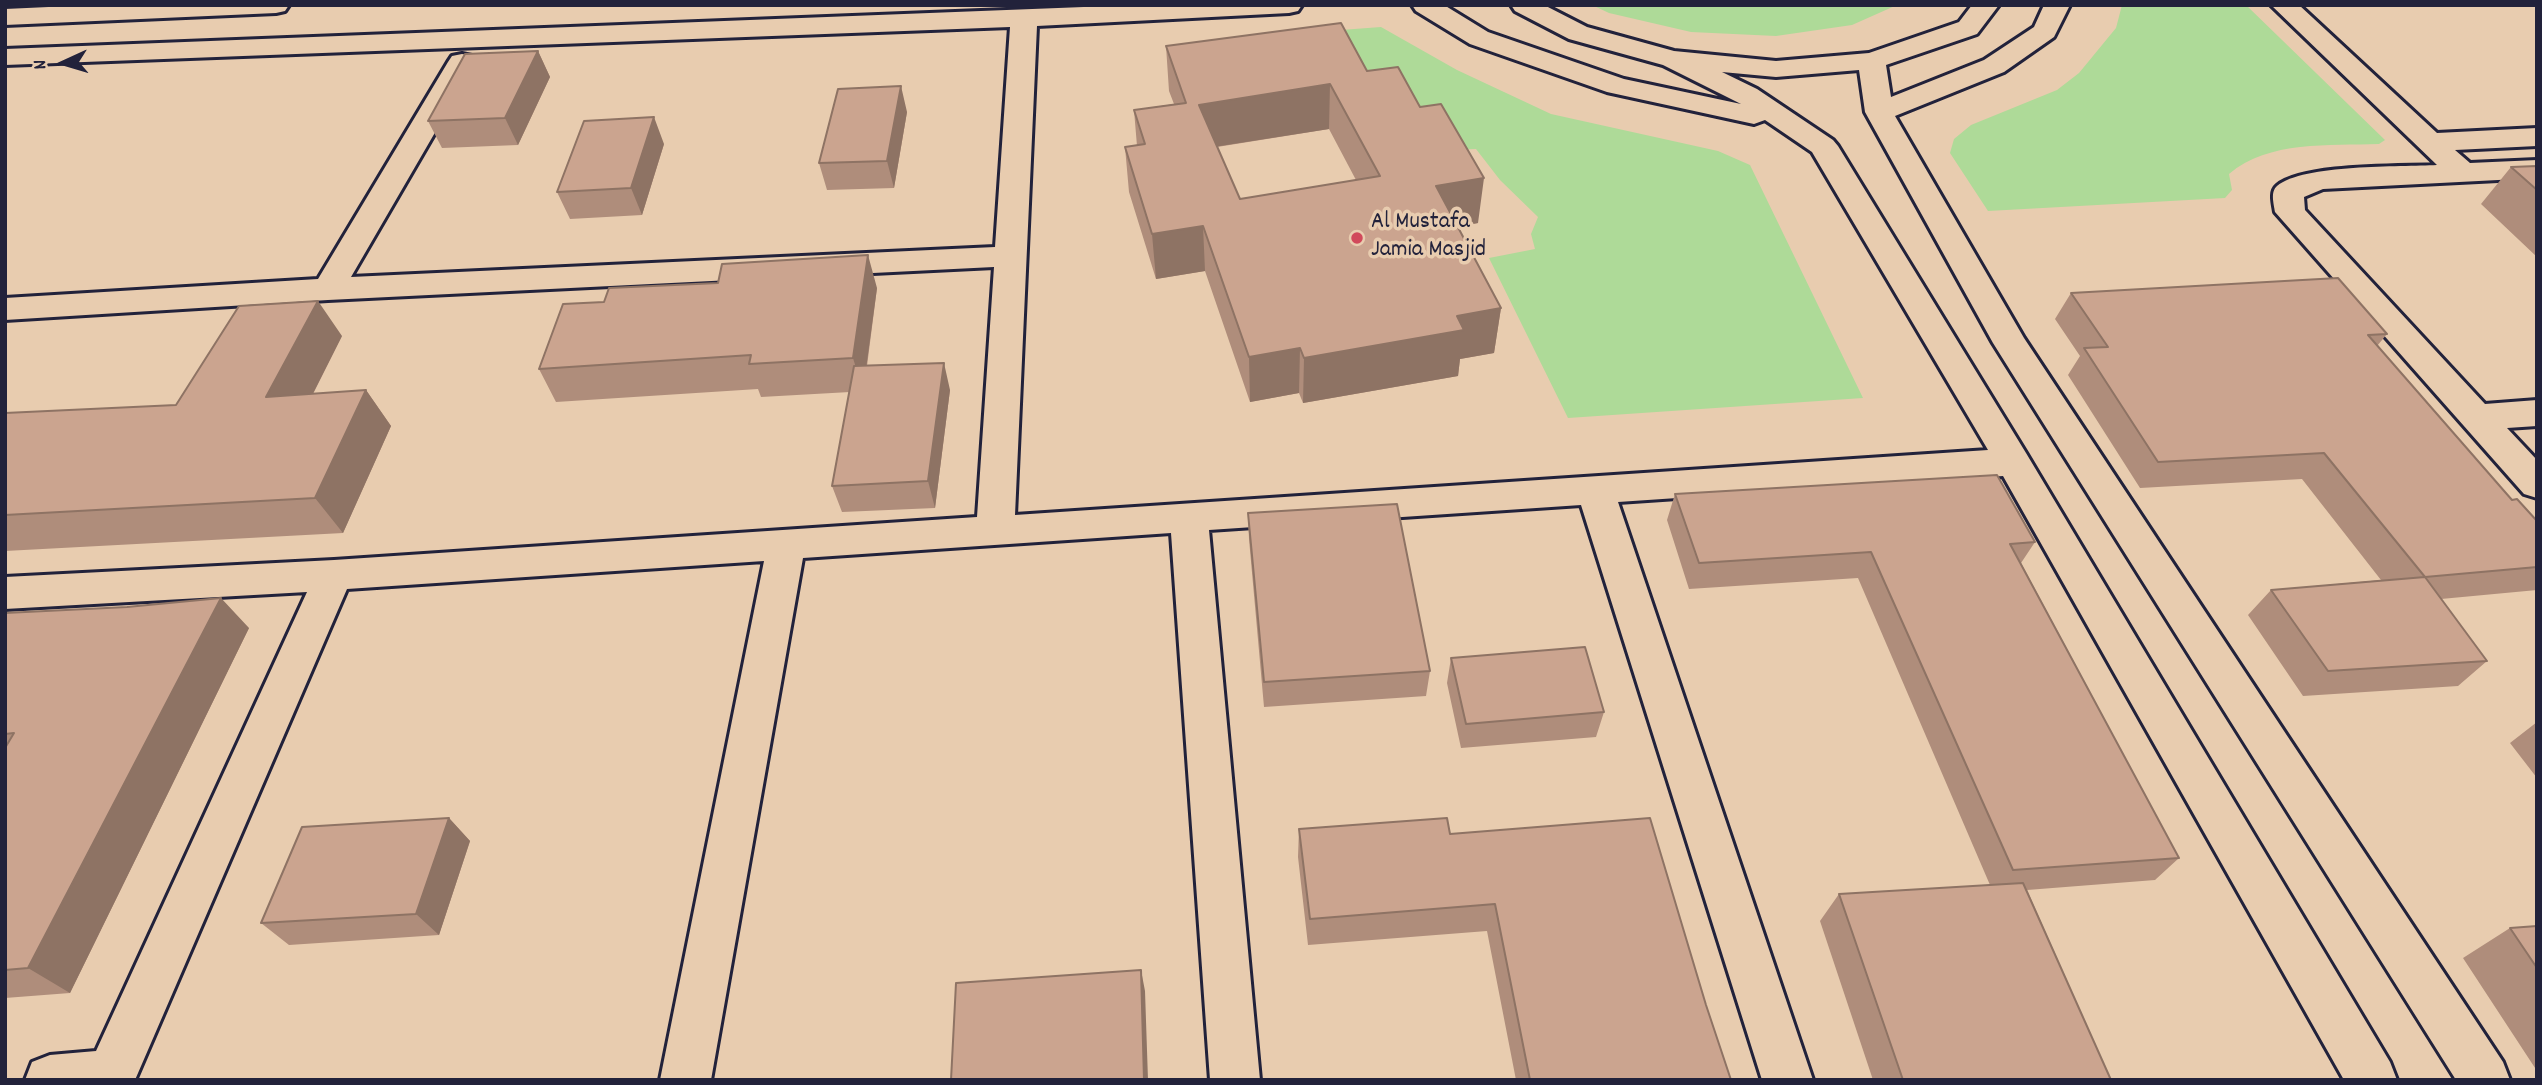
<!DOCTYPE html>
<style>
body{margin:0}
#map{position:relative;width:2542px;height:1085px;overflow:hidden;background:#e8ccaf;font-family:Dekko,sans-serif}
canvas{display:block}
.frame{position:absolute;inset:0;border:7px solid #22223b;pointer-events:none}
.north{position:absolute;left:28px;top:28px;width:70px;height:70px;-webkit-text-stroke:5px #e8ccaf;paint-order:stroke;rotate:266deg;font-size:19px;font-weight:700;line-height:28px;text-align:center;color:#22223b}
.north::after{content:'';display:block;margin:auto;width:24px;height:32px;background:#22223b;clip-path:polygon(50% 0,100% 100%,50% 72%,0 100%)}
</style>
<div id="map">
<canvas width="2542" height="1085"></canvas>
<div class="frame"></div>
<div class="north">N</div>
</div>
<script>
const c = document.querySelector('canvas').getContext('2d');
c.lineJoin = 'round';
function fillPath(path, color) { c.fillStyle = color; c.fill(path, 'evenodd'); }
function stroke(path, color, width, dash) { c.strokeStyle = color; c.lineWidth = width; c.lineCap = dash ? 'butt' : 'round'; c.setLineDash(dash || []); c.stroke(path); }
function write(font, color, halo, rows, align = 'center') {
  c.font = font + ' Dekko,sans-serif'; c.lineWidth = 7; c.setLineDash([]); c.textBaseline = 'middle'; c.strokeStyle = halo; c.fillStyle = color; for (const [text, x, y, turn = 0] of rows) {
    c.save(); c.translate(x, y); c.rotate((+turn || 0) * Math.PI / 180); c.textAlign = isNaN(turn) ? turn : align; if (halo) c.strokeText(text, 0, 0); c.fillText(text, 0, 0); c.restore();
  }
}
fillPath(new Path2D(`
 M 1592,5 L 1897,5 L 1852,25 L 1776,36 L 1691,32 L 1609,13 Z
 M 2122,5 L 2246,5 L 2385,140 L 2379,144 C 2329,146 2269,140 2229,174 L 2232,190 L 2225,198 L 1988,211 L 1950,153 L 1954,139 L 1971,125 L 2057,90 L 2079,73 L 2116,28 Z
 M 1381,27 L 1457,70 L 1551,114 L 1718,151 L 1750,165 L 1863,398 L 1568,418 L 1489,258 L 1535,249 L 1531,234 L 1538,217 L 1500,180 L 1476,149 L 1448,150 L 1381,71 L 1354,69 L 1274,35 Z`), '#aeda98');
const minor = new Path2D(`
 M 92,5 L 289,5 L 285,11 L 276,13 L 5,25 L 5,9 Z
 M 1135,5 L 1302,5 L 1298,11 L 1289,13 L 1037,26 L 1015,515 L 1988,450 L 1812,152 L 1765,120 L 1754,124 L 1607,92 L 1470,44 L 1416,11 L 1412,5 L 1444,5 L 1488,32 L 1624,79 L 1741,104 L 1663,65 L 1569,39 L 1515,11 L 1511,5 L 1544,5 L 1587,27 L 1674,51 L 1776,61 L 1869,53 L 1959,22 L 1972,5 L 1999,5 L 1977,34 L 1886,65 L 1891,97 L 1984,60 L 2034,27 L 2044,5 L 2070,5 L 2054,37 L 2004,72 L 1895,116 L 2024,338 L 2503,1062 L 2510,1080 L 2456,1080 L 1993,343 L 1865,112 L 1859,70 L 1776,77 L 1722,72 L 1757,89 L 1833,140 L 1838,146 L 2026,453 L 2390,1062 L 2397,1080 L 2344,1080 L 2003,476 L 1618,502 L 1813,1080 L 1762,1080 L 1581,505 L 1209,530 L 1260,1080 L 1210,1080 L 1171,533 L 803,558 L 711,1080 L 660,1080 L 764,561 L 347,589 L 135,1080 L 25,1080 L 32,1062 L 50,1055 L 96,1051 L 307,592 L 5,609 L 5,577 L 334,560 L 977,517 L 994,267 L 328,300 L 5,320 L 5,298 L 318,279 L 448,62 L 452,56 L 462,54 L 472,56 L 476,62 L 351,277 L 995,247 L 1010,27 L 5,65 L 5,49 Z
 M 2271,5 L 2299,5 L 2437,133 L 2537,128 L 2537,146 L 2455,150 L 2470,163 L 2537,160 L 2537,178 L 2323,189 L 2304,197 L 2305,210 L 2485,404 L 2537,400 L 2537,426 L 2507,428 L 2537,460 L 2537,498 L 2524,494 L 2275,212 C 2274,204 2270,192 2277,186 C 2303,164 2401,167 2437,165 Z`);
stroke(minor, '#22223b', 6);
fillPath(minor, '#e8ccaf');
fillPath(new Path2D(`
 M 1166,46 L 1367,71 L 1478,223 L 1458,227 L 1501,308 L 1494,353 L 1460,359 L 1458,376 L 1303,403 L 1299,393 L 1250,402 L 1205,271 L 1156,279 L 1129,192 L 1125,147 L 1137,146 L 1134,110 L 1174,104 L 1169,91 ZM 1329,129 L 1356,180 L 1240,199 L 1217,147 Z
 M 538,51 L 550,77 L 518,145 L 442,148 L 428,121 Z
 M 907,112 L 894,188 L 827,190 L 819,163 Z
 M 664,144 L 642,215 L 570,219 L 557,192 Z
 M 2537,166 L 2537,257 L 2481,204 L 2511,167 Z
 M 877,288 L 867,366 L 950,390 L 935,508 L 842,512 L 832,486 L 850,392 L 761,397 L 758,389 L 556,402 L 539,369 Z
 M 2071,293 L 2387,334 L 2377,346 L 2512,500 L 2537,521 L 2537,590 L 2441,599 L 2487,661 L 2458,686 L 2303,696 L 2248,615 L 2271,590 L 2381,580 L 2302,479 L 2140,488 L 2068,375 L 2080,356 L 2055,319 Z
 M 342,336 L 313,394 L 366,390 L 391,426 L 343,533 L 5,551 L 5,413 L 176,405 Z
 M 1675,494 L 2035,542 L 2021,563 L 2179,858 L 2155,880 L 2027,890 L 2111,1080 L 1873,1080 L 1820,921 L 1839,894 L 1990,885 L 1858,578 L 1689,589 L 1667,520 Z
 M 1248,513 L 1430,671 L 1426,696 L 1264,707 L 1249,539 Z
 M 5,613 L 249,628 L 70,993 L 5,998 Z
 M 1451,658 L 1604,712 L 1596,737 L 1461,748 L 1447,683 Z
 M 2537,722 L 2537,778 L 2510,743 Z
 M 449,818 L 470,841 L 439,935 L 289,945 L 261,923 Z
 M 1299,829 L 1450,834 L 1706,1005 L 1731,1080 L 1516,1080 L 1487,931 L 1308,945 L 1298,857 Z
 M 2537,926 L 2537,1071 L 2463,958 L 2510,928 Z`), '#af8d7b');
fillPath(new Path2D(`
 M 538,51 L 550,77 L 518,145 L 505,118 Z
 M 1330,84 L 1329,129 L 1201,149 L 1199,105 Z
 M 901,86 L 907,112 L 894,188 L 887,161 Z
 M 654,117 L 664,144 L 642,215 L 631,188 Z
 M 1484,178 L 1478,223 L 1431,231 L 1436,186 Z
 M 1203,226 L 1205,271 L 1156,279 L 1152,234 Z
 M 868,255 L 877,288 L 863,391 L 853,358 Z
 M 318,301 L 342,336 L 293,433 L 266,397 Z
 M 1501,308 L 1494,353 L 1460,359 L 1458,376 L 1303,403 L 1304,358 L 1457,316 Z
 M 1300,348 L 1299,393 L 1250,402 L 1249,357 Z
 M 944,363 L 950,390 L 935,508 L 928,481 Z
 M 366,390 L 391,426 L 343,533 L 315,498 Z
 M 221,598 L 249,628 L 70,993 L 28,968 Z
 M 449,818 L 470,841 L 439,935 L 416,914 Z
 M 1141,970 L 1145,991 L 1148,1080 L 1144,1080 Z`), '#8e7364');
const building = new Path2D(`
 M 1341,23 L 1367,71 L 1398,67 L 1420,107 L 1441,104 L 1484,178 L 1436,186 L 1501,308 L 1457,316 L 1464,330 L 1304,358 L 1300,348 L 1249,357 L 1203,226 L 1152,234 L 1125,147 L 1145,144 L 1134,110 L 1186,103 L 1166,46 ZM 1330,84 L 1380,176 L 1240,199 L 1199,105 Z
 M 538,51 L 505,118 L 428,121 L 465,54 Z
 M 901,86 L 887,161 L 819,163 L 838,89 Z
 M 654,117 L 631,188 L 557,192 L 584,121 Z
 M 2537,166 L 2537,190 L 2511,167 Z
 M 868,255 L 853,358 L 749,364 L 751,355 L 539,369 L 563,304 L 604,302 L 609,288 L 718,283 L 722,264 Z
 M 2338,278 L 2387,334 L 2368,335 L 2512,500 L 2517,499 L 2537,521 L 2537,567 L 2425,577 L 2324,453 L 2158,462 L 2084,348 L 2108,347 L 2071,293 Z
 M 318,301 L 266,397 L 366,390 L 315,498 L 5,515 L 5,413 L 176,405 L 239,306 Z
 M 944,363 L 928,481 L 832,486 L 854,366 Z
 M 1997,475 L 2035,542 L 2010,544 L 2179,858 L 2013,870 L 1871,552 L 1699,563 L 1675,494 Z
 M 1397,504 L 1430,671 L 1264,682 L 1248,513 Z
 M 2425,577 L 2487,661 L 2328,671 L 2271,590 Z
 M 221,598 L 28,968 L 5,970 L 5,748 L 14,733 L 5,734 L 5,613 L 127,607 Z
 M 1585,647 L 1604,712 L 1466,724 L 1451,658 Z
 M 449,818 L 416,914 L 261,923 L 302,827 Z
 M 1447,818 L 1450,834 L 1650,818 L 1706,1005 L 1731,1080 L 1530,1080 L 1495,904 L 1310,919 L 1299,829 Z
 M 2023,883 L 2111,1080 L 1903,1080 L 1839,894 Z
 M 2537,926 L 2537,968 L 2510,928 Z
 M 1141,970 L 1144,1080 L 951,1080 L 956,983 Z`);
fillPath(building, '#cba48f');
stroke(building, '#8e7364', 2);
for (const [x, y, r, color] of [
 [1357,238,7,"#d1495b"]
]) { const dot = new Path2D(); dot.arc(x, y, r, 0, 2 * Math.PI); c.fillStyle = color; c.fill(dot); stroke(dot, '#e8ccaf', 2.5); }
write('24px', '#22223b', '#e8ccaf', [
 ["Al Mustafa",1371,224],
 ["Jamia Masjid",1371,252]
], 'left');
</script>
